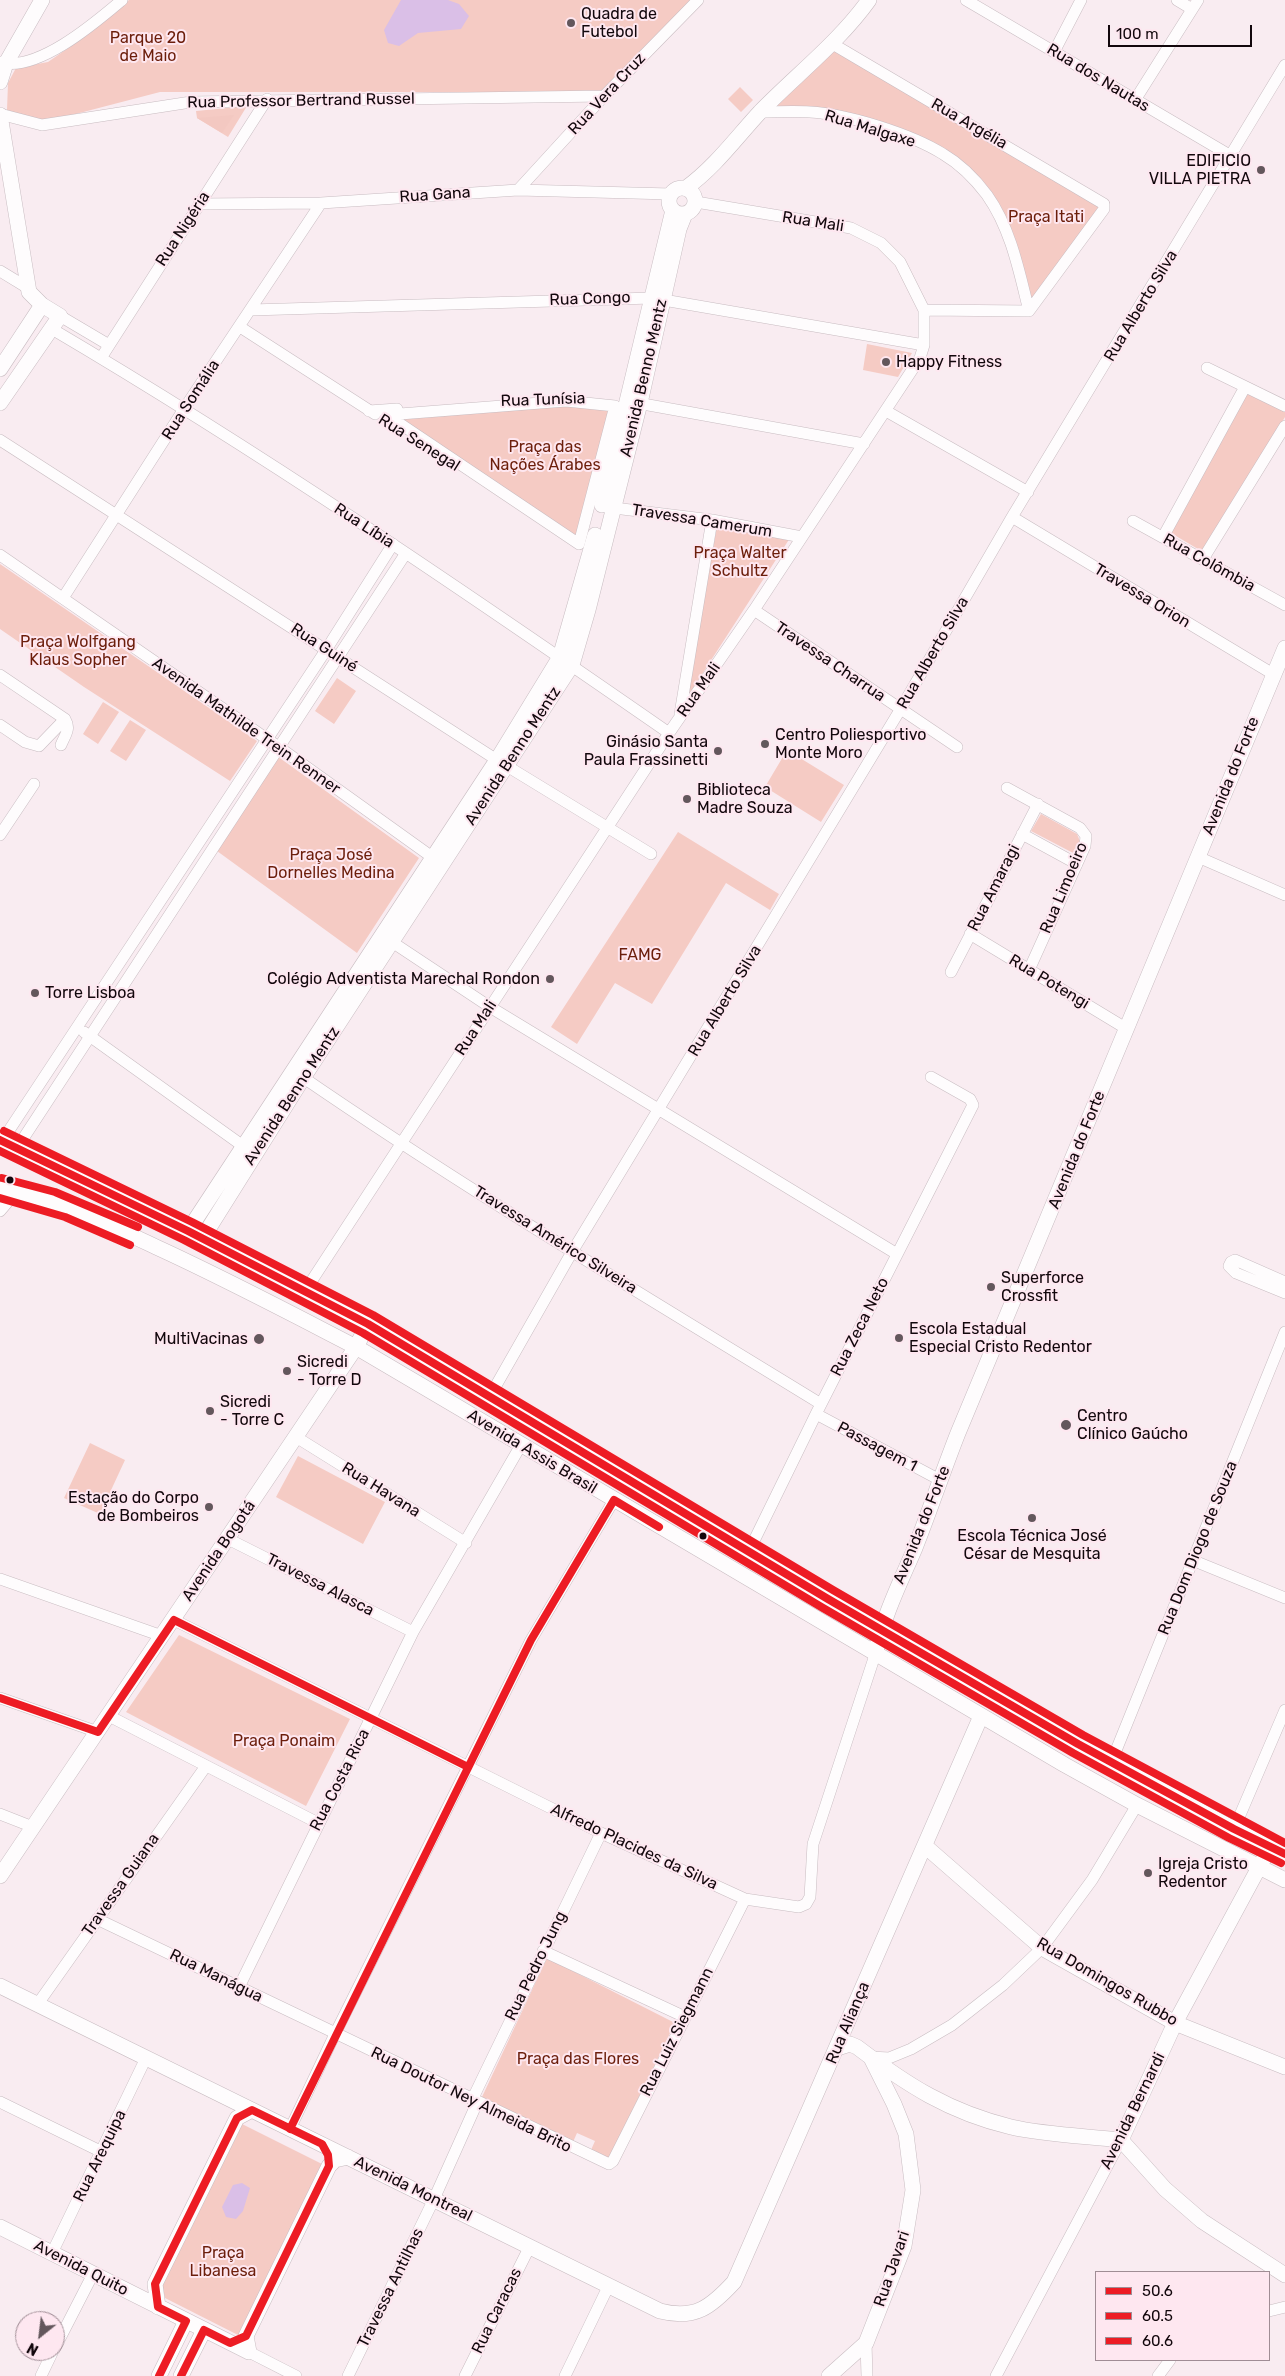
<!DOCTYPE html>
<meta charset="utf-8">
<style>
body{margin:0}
#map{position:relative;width:1285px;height:2376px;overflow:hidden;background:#f9ecf1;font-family:Rubik,sans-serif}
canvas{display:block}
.legend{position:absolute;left:1095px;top:2271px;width:175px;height:90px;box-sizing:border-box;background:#fee7f0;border:1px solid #a08d95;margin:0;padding:6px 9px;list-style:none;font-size:15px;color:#12070c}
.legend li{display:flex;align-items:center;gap:10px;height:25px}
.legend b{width:25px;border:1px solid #a08d95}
.north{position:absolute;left:15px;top:2311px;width:50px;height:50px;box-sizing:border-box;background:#fee7f0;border:1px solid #a08d95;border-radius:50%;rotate:209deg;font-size:14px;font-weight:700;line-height:20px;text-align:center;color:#12070c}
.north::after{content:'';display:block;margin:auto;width:18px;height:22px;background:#63575c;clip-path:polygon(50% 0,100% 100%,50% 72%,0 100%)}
.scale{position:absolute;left:1108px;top:25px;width:144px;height:22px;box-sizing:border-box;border:2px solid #12070c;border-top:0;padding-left:6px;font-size:15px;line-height:18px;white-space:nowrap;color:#12070c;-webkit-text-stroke:4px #fee7f0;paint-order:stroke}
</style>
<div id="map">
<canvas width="1285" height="2376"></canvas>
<ul class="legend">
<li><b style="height:6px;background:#ed1c24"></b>50.6</li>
<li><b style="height:6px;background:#ed1c24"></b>60.5</li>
<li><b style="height:6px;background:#ed1c24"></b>60.6</li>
</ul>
<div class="north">N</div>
<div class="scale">100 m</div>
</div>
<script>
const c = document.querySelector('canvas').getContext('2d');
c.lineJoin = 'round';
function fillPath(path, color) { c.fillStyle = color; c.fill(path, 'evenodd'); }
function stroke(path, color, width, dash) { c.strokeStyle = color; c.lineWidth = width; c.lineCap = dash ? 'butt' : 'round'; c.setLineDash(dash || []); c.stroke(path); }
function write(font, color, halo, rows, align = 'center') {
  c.font = font + ' Rubik,sans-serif'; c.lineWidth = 4; c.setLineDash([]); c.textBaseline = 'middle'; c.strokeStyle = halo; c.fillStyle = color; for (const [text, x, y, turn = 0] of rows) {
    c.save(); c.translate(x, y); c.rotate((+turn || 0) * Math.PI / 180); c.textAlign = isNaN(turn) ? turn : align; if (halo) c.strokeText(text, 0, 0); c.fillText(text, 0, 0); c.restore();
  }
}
fillPath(new Path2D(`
 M 129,0 L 691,0 L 602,92 L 160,92 L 45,122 L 7,110 L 8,83 L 16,68 L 48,62 L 90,33 Z
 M 834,48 L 1105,206 L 1030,306 L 1018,251 L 970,170 L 897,131 L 774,107 Z
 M 740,87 L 753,100 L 741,112 L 728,99 Z
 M 247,106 L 228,137 L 197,118 L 196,111 Z
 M 867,344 L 912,353 L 898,377 L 863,370 Z
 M 1247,393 L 1285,411 L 1285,417 L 1203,552 L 1171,533 Z
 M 566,401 L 615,406 L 579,544 L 387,415 Z
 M 717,526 L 790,538 L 686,699 Z
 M 0,564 L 257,741 L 230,781 L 84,687 L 0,629 Z
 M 337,678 L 356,691 L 334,724 L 315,711 Z
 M 103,702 L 119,712 L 98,744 L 83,734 Z
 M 130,720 L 146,730 L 126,761 L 110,751 Z
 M 787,750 L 844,785 L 821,822 L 765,787 Z
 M 277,756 L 419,858 L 357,953 L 217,851 Z
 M 1041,814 L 1077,834 L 1081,844 L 1077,855 L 1031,831 Z
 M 678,832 L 779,894 L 770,910 L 726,883 L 652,1004 L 615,983 L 577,1044 L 551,1027 Z
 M 90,1443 L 125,1460 L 100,1514 L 64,1498 Z
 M 298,1456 L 385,1502 L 363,1544 L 276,1497 Z
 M 179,1635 L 350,1719 L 306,1806 L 126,1712 Z
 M 547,1958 L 675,2023 L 609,2159 L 591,2150 L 595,2141 L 577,2133 L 573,2142 L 482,2097 Z
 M 240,2123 L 324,2165 L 240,2336 L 165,2298 L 161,2280 Z`), '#f5cbc4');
fillPath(new Path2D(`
 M 234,115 L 222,133 L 197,118 Z`), '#f3c8c1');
fillPath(new Path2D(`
 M 401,0 L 448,0 L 459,4 L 469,16 L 461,29 L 418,33 L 399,46 L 388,43 L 384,30 Z
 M 242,2183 L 250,2188 L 243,2211 L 236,2219 L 226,2217 L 222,2207 L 233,2185 Z`), '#dabfe7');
const street = new Path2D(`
 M 966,0 L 1231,156
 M 1177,0 L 1192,9
 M 831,43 L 1104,204 L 1104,209 L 1029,311
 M 1054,52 L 1081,0
 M 0,62 C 37,73 96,22 122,0
 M 1135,100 L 1198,0
 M 760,112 C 777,112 793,111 810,112 C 847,114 911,134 943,154 C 960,164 975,179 987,195 C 1011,229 1019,271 1029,311
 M 0,114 L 42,125 L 191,102 L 604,96
 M 518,190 L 604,96 L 698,0
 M 199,204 L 321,203 L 518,190 L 671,194
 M 0,271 L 28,288
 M 251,310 L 652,298 L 924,345
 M 924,310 L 1029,311
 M 60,316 L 109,345
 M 240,327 L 375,414
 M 52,329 C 264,454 467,593 669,733
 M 101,358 L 267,99
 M 1207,368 L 1285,406
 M 566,401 L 615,406 L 579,544 L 387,415 Z
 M 632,402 L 864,444
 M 369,411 L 397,409
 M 886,411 L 1028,492
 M 0,440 L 497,760 L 651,854
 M 606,507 L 712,520 L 802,537
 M 1012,517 L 1273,674
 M 1133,521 L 1285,605
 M 1163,537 L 1245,387
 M 0,555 L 280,748 L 439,862
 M 1203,559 L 1285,426
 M 63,598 L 184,409 L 321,203
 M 754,610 L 957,747
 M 0,675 L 65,719 C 71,729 65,735 61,745
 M 680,714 L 712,520
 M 0,725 L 25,742 L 39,746 L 65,719
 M 1007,788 L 1080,828 L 1086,836 L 1085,846 L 1029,970
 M 1022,834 L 1077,864
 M 0,835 L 34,784
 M 1198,857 L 1285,895
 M 970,934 L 1127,1029
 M 386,938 L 490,1007 L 897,1254
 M 951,972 L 1038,804
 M 84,1032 L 250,1151
 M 298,1074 C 468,1191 645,1296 821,1404
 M 2,1141 L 326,650 L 393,544
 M 17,1148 L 406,553
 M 0,1211 L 17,1191
 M 1285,1282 L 1235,1260 L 1231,1262 L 1229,1266 L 1236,1273 L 1285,1293
 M 305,1291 L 669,733 L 754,610 L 920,358 L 924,345 L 924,310 L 900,262 L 881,243 L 851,228 L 696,202
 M 490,1396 L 572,1252 L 900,710 L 1012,517 L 1285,65
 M 816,1414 L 940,1480
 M 296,1437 L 466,1543
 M 228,1539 L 413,1632
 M 749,1551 L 816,1414 L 973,1105 L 970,1099 L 931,1077
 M 1192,1560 L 1285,1598
 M 0,1579 L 162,1636
 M 174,1620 L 601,1833 L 745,1899 L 799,1907 L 806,1904 L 810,1897 L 813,1844 L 875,1655
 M 0,1698 L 98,1732
 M 109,1716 L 318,1823
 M 1111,1763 L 1285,1332
 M 0,1814 L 33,1827
 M 1234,1829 L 1285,1710
 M 97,1919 L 609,2164 L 613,2161 L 745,1899
 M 543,1951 L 685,2017
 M 239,1987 L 413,1632 L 521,1445
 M 37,2005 L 206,1766
 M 870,2057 L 889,2058 L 911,2049 L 952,2025 L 1003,1985 L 1042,1948 L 1092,1880 L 1137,1805
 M 472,2100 L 601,1833
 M 0,2102 L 102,2152
 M 290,2129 L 335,2034 L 531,1640 L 614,1500
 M 52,2253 L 146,2058
 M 1269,2311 L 1285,2307
 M 866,2343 L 867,2376
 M 55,2348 L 93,2274
 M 249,2352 L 296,2376
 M 41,2376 L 53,2351
 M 348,2376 L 434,2199 L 477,2103
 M 465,2376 L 530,2246
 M 565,2376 L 609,2285
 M 996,2376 L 1121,2140
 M 1158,2376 L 1170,2360`);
const secondary = new Path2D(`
 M 0,82 L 6,63 L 42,0
 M 0,115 L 29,292 L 42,305 L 60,316 L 0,403
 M669 201a13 13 0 1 1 26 0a13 13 0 1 1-26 0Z
 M 686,188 C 715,167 736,138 760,112 C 796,75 839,42 869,0
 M 0,369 L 42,305
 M 602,505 L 673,210
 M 0,1140 L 188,1231 L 368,1324 L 828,1599 L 1078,1744 L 1234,1829 L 1285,1854
 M 0,1188 C 56,1199 105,1223 156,1247 C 224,1278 290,1313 356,1347 L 1065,1765 L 1137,1805 L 1285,1880
 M 188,1231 L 497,760 L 560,657 L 595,535
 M 202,1239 L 303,1078 L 572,665 L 588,610 L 640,403 L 679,229 L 685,214
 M 875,1655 C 883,1617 900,1583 915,1548 C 930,1510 943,1471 958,1433 L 1285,648
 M 925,1846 L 1042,1948 L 1175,2023 L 1285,2067
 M 0,1876 L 356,1347 L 368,1324
 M 0,1986 L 660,2311 C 695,2320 711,2307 734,2282 L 981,1716
 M 837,2048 L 850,2044 L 857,2047 C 907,2085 949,2112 1011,2127 C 1046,2135 1085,2136 1121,2140 L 1165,2189 L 1202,2221 L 1285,2275
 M 1121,2140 L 1175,2023 L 1270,1847
 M 0,2227 L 249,2352
 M 158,2307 L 155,2284 L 237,2118 L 252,2110
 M 249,2352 L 246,2336 L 329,2166 L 335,2160 L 348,2157
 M 159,2376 L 186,2321
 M 181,2376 L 204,2330
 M 829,2376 L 866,2343 L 904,2246 L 913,2190 L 906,2134 L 894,2104 L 872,2060`);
stroke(street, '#c8bcc1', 12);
stroke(secondary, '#c8bcc1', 16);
stroke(street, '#fefcfd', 11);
stroke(secondary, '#fefcfd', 15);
stroke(new Path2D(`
 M 0,1140 L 188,1231 L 368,1324 L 828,1599 L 1078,1744 L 1234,1829 L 1285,1854
 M 0,1698 L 98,1732 L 174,1620 L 468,1767
 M 290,2129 L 531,1640 L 614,1500 L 659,1527
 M 159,2376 L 186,2321 L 158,2307 L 155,2284 L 237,2118 L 252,2110 L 322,2144 L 328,2155 L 329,2166 L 246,2336 L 230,2343 L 204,2330 L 181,2376`), '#ed1c24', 8);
stroke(new Path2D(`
 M 0,1151 L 184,1240 L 363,1333 L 823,1608 L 1073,1753 L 1229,1838 L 1281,1863
 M 0,1198 L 65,1217 L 130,1245`), '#ed1c24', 8);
stroke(new Path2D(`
 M 4,1131 L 192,1222 L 373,1315 L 833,1590 L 1083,1735 L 1285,1843
 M 2,1178 L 55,1192 L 138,1227`), '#ed1c24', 8);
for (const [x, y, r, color] of [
 [571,23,5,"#63575c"],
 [1261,170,5,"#63575c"],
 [886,362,5,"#63575c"],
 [765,744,5,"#63575c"],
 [718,751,5,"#63575c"],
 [687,799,5,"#63575c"],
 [550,979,5,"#63575c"],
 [35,993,5,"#63575c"],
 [10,1180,4.5,"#12070c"],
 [991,1287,5,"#63575c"],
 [899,1338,5,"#63575c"],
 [259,1339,6,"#63575c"],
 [287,1371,5,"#63575c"],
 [210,1411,5,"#63575c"],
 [1066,1425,6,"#63575c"],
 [209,1507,5,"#63575c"],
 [1032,1518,5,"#63575c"],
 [703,1536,4.5,"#12070c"],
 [1148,1873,5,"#63575c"]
]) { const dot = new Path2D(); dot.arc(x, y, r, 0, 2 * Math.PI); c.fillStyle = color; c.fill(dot); stroke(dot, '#fee7f0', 2); }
write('16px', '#12070c', '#fee7f0', [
 ["Quadra de",581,14],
 ["Futebol",581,32],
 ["EDIFICIO",1251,161,"right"],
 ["VILLA PIETRA",1251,179,"right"],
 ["Happy Fitness",896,362],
 ["Centro Poliesportivo",775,735],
 ["Monte Moro",775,753],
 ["Ginásio Santa",708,742,"right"],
 ["Paula Frassinetti",708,760,"right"],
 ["Biblioteca",697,790],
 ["Madre Souza",697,808],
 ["Colégio Adventista Marechal Rondon",540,979,"right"],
 ["Torre Lisboa",45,993],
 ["Superforce",1001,1278],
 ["Crossfit",1001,1296],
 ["Escola Estadual",909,1329],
 ["Especial Cristo Redentor",909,1347],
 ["MultiVacinas",248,1339,"right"],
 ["Sicredi",297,1362],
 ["- Torre D",297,1380],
 ["Sicredi",220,1402],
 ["- Torre C",220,1420],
 ["Centro",1077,1416],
 ["Clínico Gaúcho",1077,1434],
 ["Estação do Corpo",199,1498,"right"],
 ["de Bombeiros",199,1516,"right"],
 ["Escola Técnica José",1032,1536,"center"],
 ["César de Mesquita",1032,1554,"center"],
 ["Igreja Cristo",1158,1864],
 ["Redentor",1158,1882]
], 'left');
write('16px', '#6c1e0b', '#fee7f0', [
 ["Parque 20",148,38],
 ["de Maio",148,56],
 ["Praça Itati",1046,217],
 ["Praça das",545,447],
 ["Nações Árabes",545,465],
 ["Praça Walter",740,553],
 ["Schultz",740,571],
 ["Praça Wolfgang",78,642],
 ["Klaus Sopher",78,660],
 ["Praça José",331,855],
 ["Dornelles Medina",331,873],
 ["FAMG",640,955],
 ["Praça Ponaim",284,1741],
 ["Praça das Flores",578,2059],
 ["Praça",223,2253],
 ["Libanesa",223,2271]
]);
write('16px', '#12070c', '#fee7f0', [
 ["Rua dos Nautas",1098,78,31],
 ["Rua Vera Cruz",607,94,-47],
 ["Rua Professor Bertrand Russel",301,101,-1],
 ["Rua Argélia",969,124,30],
 ["Rua Malgaxe",870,129,17],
 ["Rua Gana",435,195,-4],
 ["Rua Mali",813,222,9],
 ["Rua Nigéria",183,229,-57],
 ["Rua Congo",590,299,-2],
 ["Rua Alberto Silva",1141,306,-59],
 ["Avenida Benno Mentz",644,378,-77],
 ["Rua Somália",191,400,-57],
 ["Rua Tunísia",543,400,-2],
 ["Rua Senegal",419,443,32],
 ["Travessa Camerum",702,521,9],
 ["Rua Líbia",364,526,33],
 ["Rua Colômbia",1209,563,29],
 ["Travessa Orion",1142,596,31],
 ["Rua Guiné",324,648,33],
 ["Rua Alberto Silva",933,653,-60],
 ["Travessa Charrua",830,662,34],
 ["Rua Mali",699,690,-55],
 ["Avenida Mathilde Trein Renner",246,726,35],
 ["Avenida Benno Mentz",513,756,-57],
 ["Avenida do Forte",1231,776,-68],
 ["Rua Amaragi",994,888,-63],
 ["Rua Limoeiro",1064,888,-67],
 ["Rua Potengi",1049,982,31],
 ["Rua Alberto Silva",725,1001,-59],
 ["Rua Mali",476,1028,-57],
 ["Avenida Benno Mentz",292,1096,-57],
 ["Avenida do Forte",1077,1150,-68],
 ["Travessa Américo Silveira",555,1240,32],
 ["Rua Zeca Neto",860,1327,-63],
 ["Passagem 1",877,1447,28],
 ["Avenida Assis Brasil",532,1452,31],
 ["Rua Havana",381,1490,32],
 ["Avenida do Forte",922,1525,-68],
 ["Rua Dom Diogo de Souza",1198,1548,-68],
 ["Avenida Bogotá",219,1551,-56],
 ["Travessa Alasca",320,1585,27],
 ["Rua Costa Rica",340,1780,-63],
 ["Alfredo Placides da Silva",634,1847,25],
 ["Travessa Guiana",121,1885,-55],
 ["Rua Pedro Jung",536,1966,-64],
 ["Rua Manágua",216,1976,26],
 ["Rua Domingos Rubbo",1107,1982,30],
 ["Rua Aliança",848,2023,-67],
 ["Rua Luiz Siegmann",677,2032,-63],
 ["Rua Doutor Ney Almeida Brito",471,2100,26],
 ["Avenida Bernardi",1133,2111,-64],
 ["Rua Arequipa",100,2156,-64],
 ["Avenida Montreal",413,2189,26],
 ["Avenida Quito",81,2268,27],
 ["Rua Javari",892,2269,-71],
 ["Travessa Antilhas",391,2288,-64],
 ["Rua Caracas",497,2311,-64]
]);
</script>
